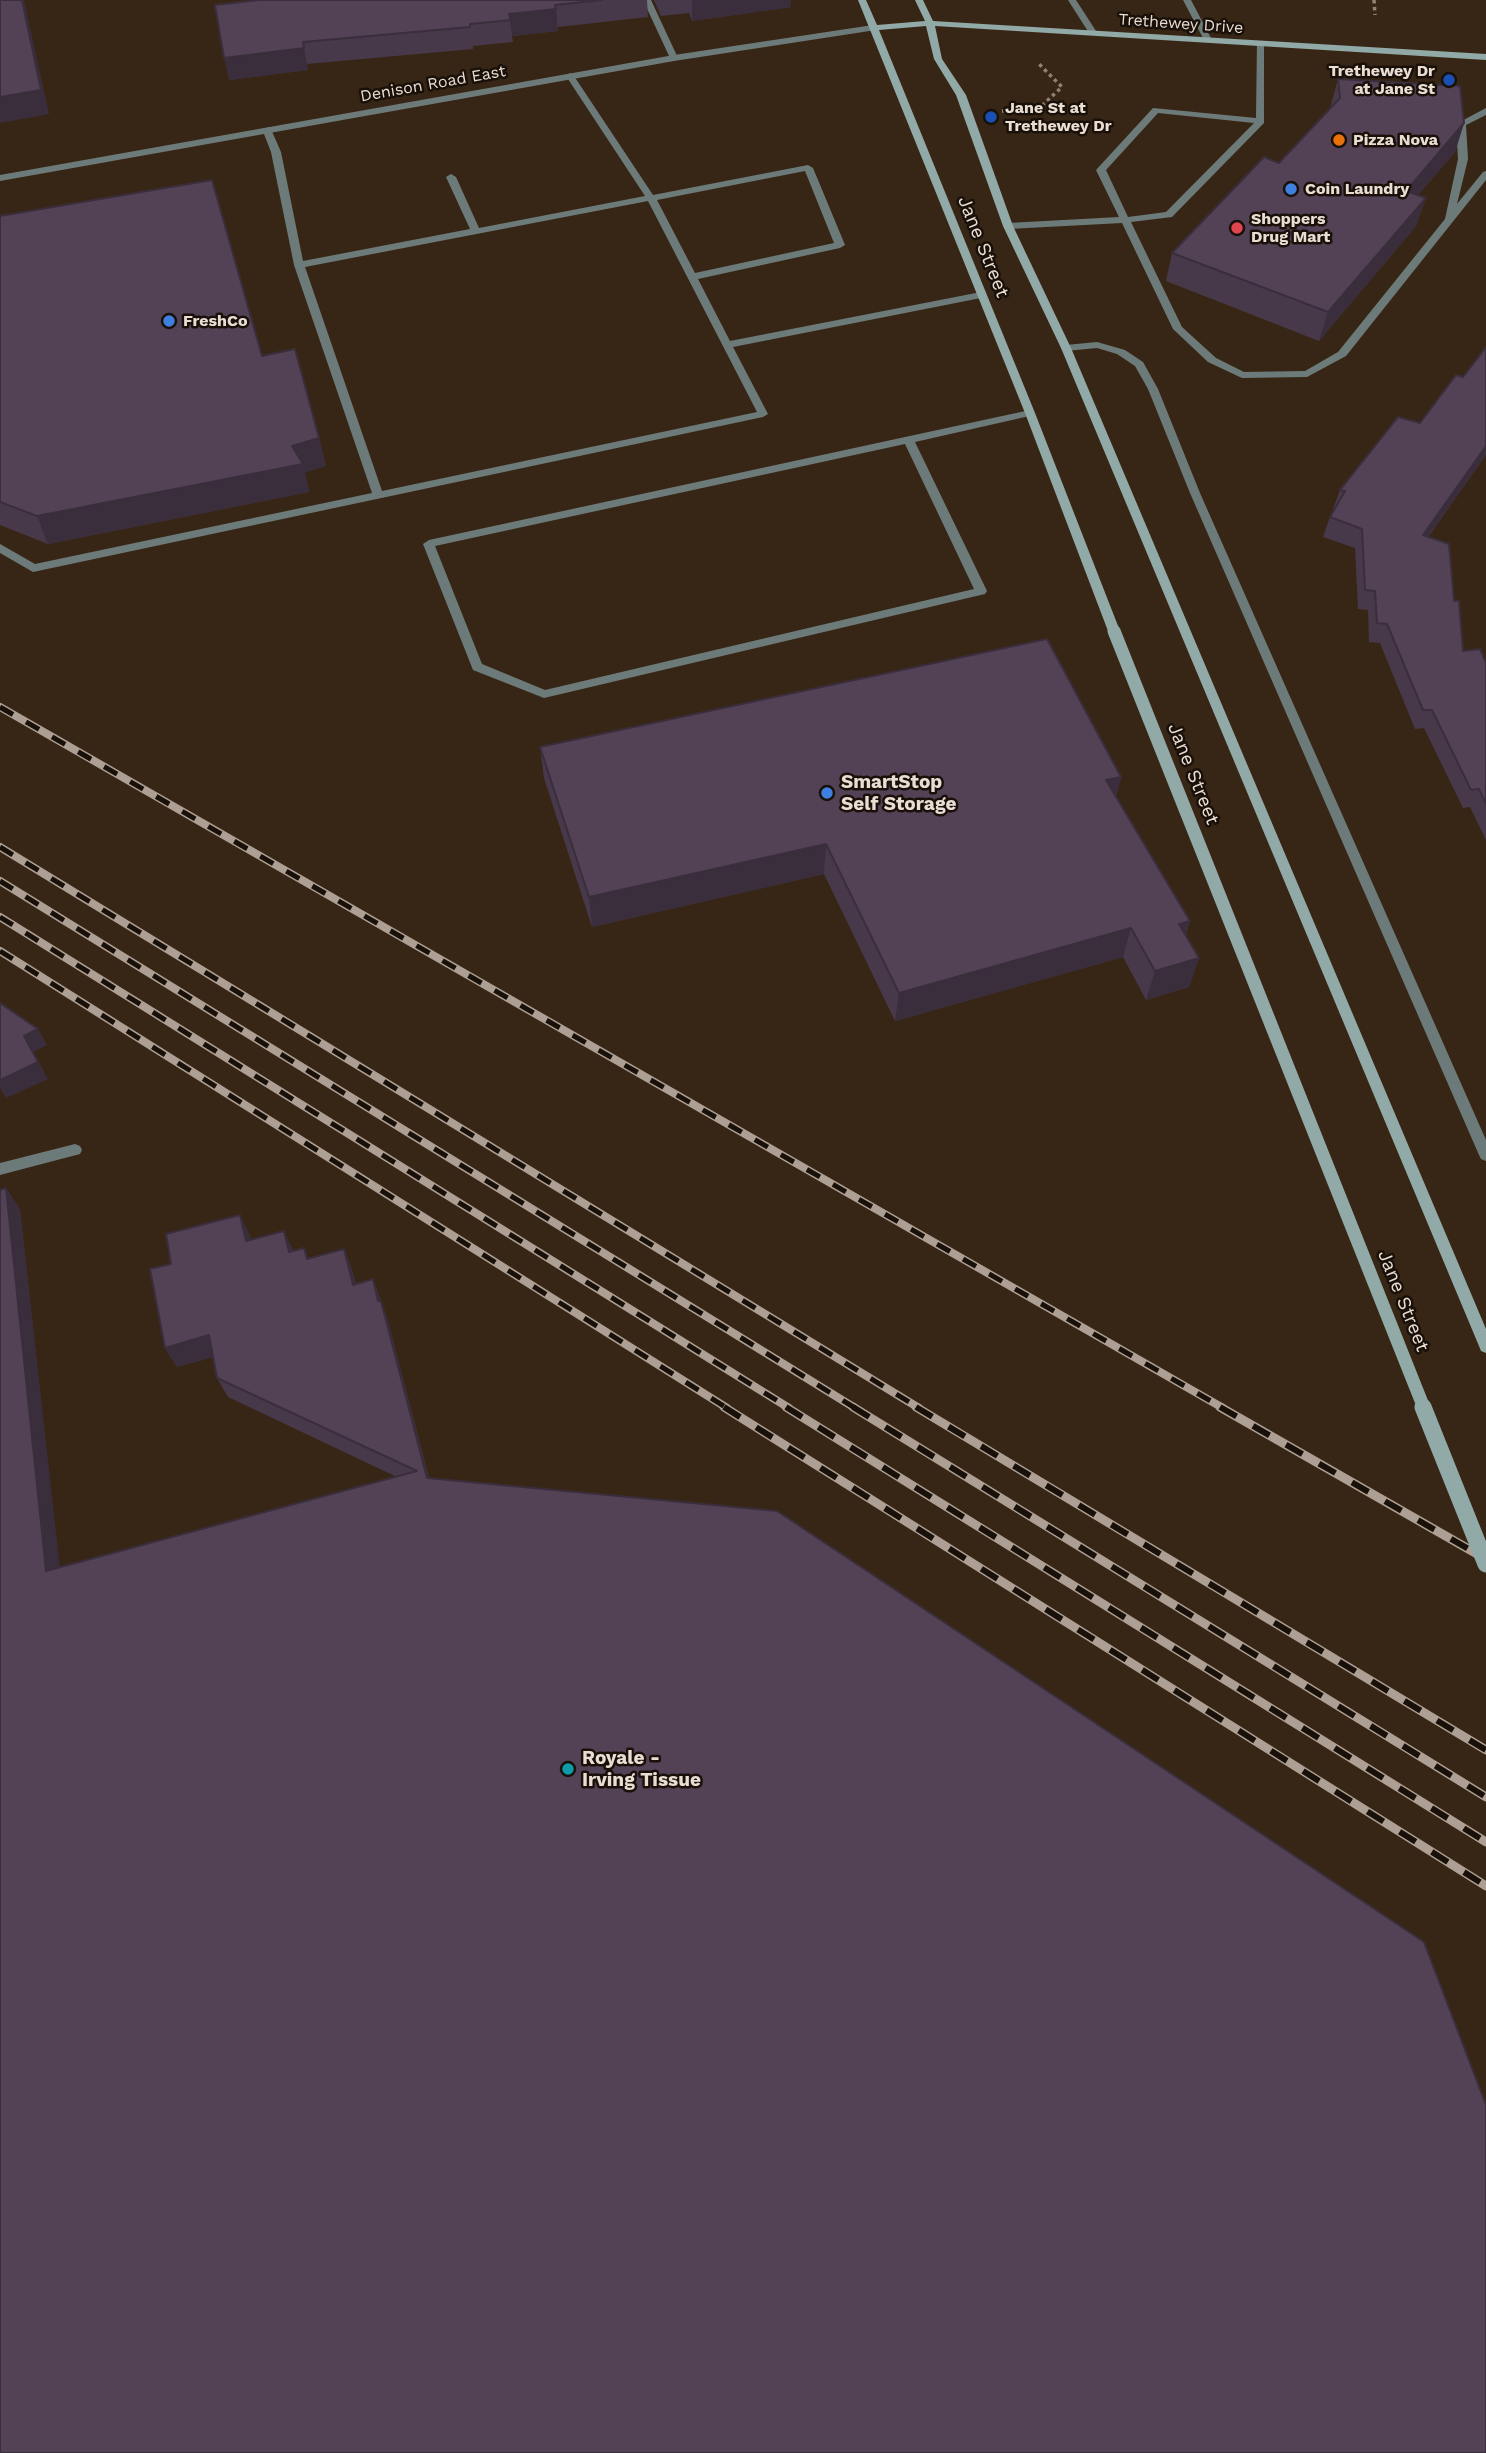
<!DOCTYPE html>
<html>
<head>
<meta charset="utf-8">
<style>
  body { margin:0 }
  canvas { display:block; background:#372615 }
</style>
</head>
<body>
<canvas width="1486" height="2453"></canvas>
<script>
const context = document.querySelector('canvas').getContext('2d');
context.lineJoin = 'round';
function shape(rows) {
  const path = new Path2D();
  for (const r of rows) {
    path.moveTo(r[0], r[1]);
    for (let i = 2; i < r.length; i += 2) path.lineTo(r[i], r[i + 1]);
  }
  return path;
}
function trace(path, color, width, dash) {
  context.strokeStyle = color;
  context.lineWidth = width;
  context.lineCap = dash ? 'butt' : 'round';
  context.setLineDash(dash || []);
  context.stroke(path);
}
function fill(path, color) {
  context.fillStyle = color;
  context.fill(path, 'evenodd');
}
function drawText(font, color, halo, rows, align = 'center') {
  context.font = font + ' "Work Sans",sans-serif';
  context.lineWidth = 5;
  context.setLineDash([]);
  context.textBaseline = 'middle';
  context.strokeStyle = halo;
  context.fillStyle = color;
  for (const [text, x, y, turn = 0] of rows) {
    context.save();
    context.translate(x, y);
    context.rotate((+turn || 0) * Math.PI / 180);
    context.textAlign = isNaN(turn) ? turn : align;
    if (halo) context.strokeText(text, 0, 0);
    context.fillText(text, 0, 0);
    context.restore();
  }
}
trace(shape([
  [1374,0,1375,15],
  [1002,111,1036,111,1062,87,1038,63]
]), '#8f8173', 3.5, [3.5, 3.5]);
fill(shape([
  [643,0,651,0,678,58,677,60,670,58,643,0],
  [1068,0,1076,0,1096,31,1095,33,1089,33,1068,0],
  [1257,41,1264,43,1264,123,1172,217,1131,222,1182,327,1216,358,1244,372,1305,371,1338,352,1445,219,1458,159,1456,124,1486,108,1486,115,1466,125,1468,159,1457,204,1483,172,1486,171,1486,180,1346,356,1307,377,1242,378,1208,362,1173,329,1122,223,1008,229,1003,226,1008,223,1119,217,1096,170,1153,108,1256,118,1257,41],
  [1158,113,1254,123,1166,212,1128,217,1106,170,1158,113],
  [570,73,574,76,653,195,808,165,813,168,845,245,840,248,698,279,730,341,981,292,986,295,981,298,733,347,768,414,763,417,33,572,0,553,0,544,35,564,372,493,294,265,271,152,262,129,270,127,281,152,303,261,470,229,446,177,451,174,456,177,479,228,645,196,566,76,570,73],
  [805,171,834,243,695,273,657,200,805,171],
  [648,201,757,412,382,491,305,267,648,201],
  [1097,342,1125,350,1143,362,1158,389,1200,493,1486,1140,1486,1161,1481,1159,1479,1155,1190,493,1148,389,1135,366,1117,354,1097,348,1066,351,1061,348,1066,345,1097,342],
  [1030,410,1035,413,1034,415,915,442,987,591,985,594,544,698,473,670,423,544,429,540,1030,410],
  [905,444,974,589,545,690,482,664,435,546,905,444]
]), '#6c7b79');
fill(shape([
  [1183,0,1191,0,1212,40,1211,42,1204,40,1183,0],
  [75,1144,80,1146,82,1150,80,1154,0,1175,0,1163,75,1144]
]), '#6c7b79');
fill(shape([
  [873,25,877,28,876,30,674,61,0,181,0,175,674,55,873,25]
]), '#6c7b79');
fill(shape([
  [858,0,866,0,877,25,925,21,915,0,923,0,933,21,1486,54,1486,60,935,26,942,59,966,95,1013,226,1071,348,1486,1329,1486,1353,1481,1351,1479,1346,1061,348,1003,226,956,95,934,59,926,26,879,30,1035,413,1120,631,1118,634,1110,634,1108,631,1025,413,858,0]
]), '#91a9a7');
const railFar1 = shape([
  [0,707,1223,1408],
  [0,847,919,1408],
  [0,881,855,1408],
  [0,917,789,1408],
  [0,951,727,1408]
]);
const rail = shape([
  [724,1407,1486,1886],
  [786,1407,1486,1842],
  [853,1407,1486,1797],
  [916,1407,1486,1750],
  [1220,1407,1486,1559]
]);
trace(railFar1, '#ad9f93', 8);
trace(rail, '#ad9f93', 9);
trace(railFar1, '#191109', 5, [15]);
trace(rail, '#191109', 6, [19]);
trace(shape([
  [1114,631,1424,1408]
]), '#91a9a7', 13);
trace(shape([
  [1423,1407,1486,1564]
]), '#91a9a7', 17);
fill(shape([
  [259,0,647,0,648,17,558,27,558,31,512,36,513,42,473,46,473,49,307,64,308,70,229,80],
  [654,0,791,0,791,7,692,21,689,13,661,16],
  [1338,79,1464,123,1455,152,1418,195,1426,198,1416,226,1319,341,1166,281,1172,253,1279,163,1330,108],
  [0,216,262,356,319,438,326,466,305,472,309,492,48,544,0,525],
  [1486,347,1486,455,1428,537,1454,601,1463,651,1486,663,1486,840,1470,807,1463,808,1424,728,1415,729,1380,643,1369,642,1368,610,1358,609,1355,548,1323,537,1330,517,1335,509,1333,509,1340,490,1420,423,1463,377],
  [540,747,1121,777,1116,797,1190,921,1186,935,1199,958,1189,987,1146,1000,1123,957,895,1021,824,874,592,927,544,778],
  [6,1188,20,1210,59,1567,397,1477,228,1397,217,1378,213,1357,177,1367,165,1348,171,1264,240,1215,251,1240,284,1231,293,1251,309,1258,344,1249,352,1270,356,1284,373,1279,388,1321,429,1478,0,2453]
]), '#47394a');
fill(shape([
  [22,0,24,0,49,114,0,123,0,97],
  [692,0,791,0,791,7,692,21],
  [556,9,558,31,512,36,509,14],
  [304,48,308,70,229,80,224,58],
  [1464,123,1455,152,1397,219,1406,191],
  [1426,198,1416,226,1319,341,1328,312],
  [319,438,326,466,305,472,309,492,48,544,37,516],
  [1486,446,1486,455,1415,554,1423,535],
  [1121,777,1113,808,1106,780],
  [826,844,824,874,592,927,589,897],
  [1190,921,1181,950,1179,924],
  [1131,928,1123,957,895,1021,899,993],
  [1199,958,1189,987,1146,1000,1155,971],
  [38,1029,47,1045,33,1052,48,1079,6,1098,0,1088,0,1080,24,1036],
  [6,1188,20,1210,62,1587,46,1571],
  [240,1215,250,1236,256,1262,246,1241],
  [284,1231,293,1252,289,1252],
  [344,1249,352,1270,361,1305,353,1285],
  [373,1279,380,1300,386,1321,378,1301],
  [381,1301,388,1321,433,1495,427,1478],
  [209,1335,220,1355,177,1367,165,1348]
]), '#3a2e3c');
const building = shape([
  [0,0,22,0,41,90,0,97,0,0],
  [259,0,602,0,555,5,556,9,509,14,511,20,470,24,470,27,303,42,304,48,224,58,215,5,259,0],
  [1338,79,1460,86,1464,123,1406,191,1426,198,1328,312,1172,253,1264,157,1279,163,1340,98,1338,79],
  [212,180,262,356,295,349,319,438,292,446,303,464,37,516,0,502,0,216,212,180],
  [1486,347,1486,446,1423,535,1449,544,1454,601,1459,601,1463,651,1480,649,1486,663,1486,804,1479,789,1471,790,1432,710,1423,710,1387,624,1377,623,1375,591,1365,590,1362,529,1330,517,1345,491,1340,490,1398,417,1420,423,1456,375,1463,377,1486,347],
  [1047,639,1121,777,1106,780,1190,921,1179,924,1199,958,1155,971,1131,928,899,993,826,844,589,897,540,747,1047,639],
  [0,1003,38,1029,24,1036,38,1062,0,1080,0,1003],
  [6,1188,46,1571,417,1471,217,1378,209,1335,165,1348,150,1269,171,1264,166,1234,240,1215,246,1241,284,1231,289,1252,304,1248,307,1259,344,1249,353,1285,373,1279,378,1301,381,1301,427,1478,777,1511,1424,1942,1486,2105,1486,2453,0,2453,0,1190,6,1188]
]);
fill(building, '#534256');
trace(building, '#3a2e3c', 2);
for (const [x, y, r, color] of [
  [1449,80,7,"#1a4fb4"],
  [991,117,7,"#1a4fb4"],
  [1339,140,7,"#e8710a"],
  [1291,189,7,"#3f7fe0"],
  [1237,228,7,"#e0444e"],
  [169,321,7,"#3f7fe0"],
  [827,793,7,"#3f7fe0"],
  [568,1769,7,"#0f9aa8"]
]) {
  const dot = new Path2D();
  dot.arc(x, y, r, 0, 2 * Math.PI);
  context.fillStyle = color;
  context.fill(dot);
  trace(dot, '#191109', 2.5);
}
drawText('16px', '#eaded4', '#191109', [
  ["Trethewey Drive",1181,24,4],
  ["Denison Road East",433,84,-10]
]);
drawText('bold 16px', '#eaded4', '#191109', [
  ["Trethewey Dr",1435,71,"right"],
  ["at Jane St",1435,89,"right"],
  ["Jane St at",1005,108],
  ["Trethewey Dr",1005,126],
  ["Pizza Nova",1353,140],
  ["Coin Laundry",1305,189],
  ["Shoppers",1251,219],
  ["Drug Mart",1251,237],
  ["FreshCo",183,321]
], 'left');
drawText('19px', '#eaded4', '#191109', [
  ["Jane Street",983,247,68],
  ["Jane Street",1193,774,68],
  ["Jane Street",1403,1301,68]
]);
drawText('bold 19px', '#eaded4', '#191109', [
  ["SmartStop",841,782],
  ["Self Storage",841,804],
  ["Royale -",582,1758],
  ["Irving Tissue",582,1780]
], 'left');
</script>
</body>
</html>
